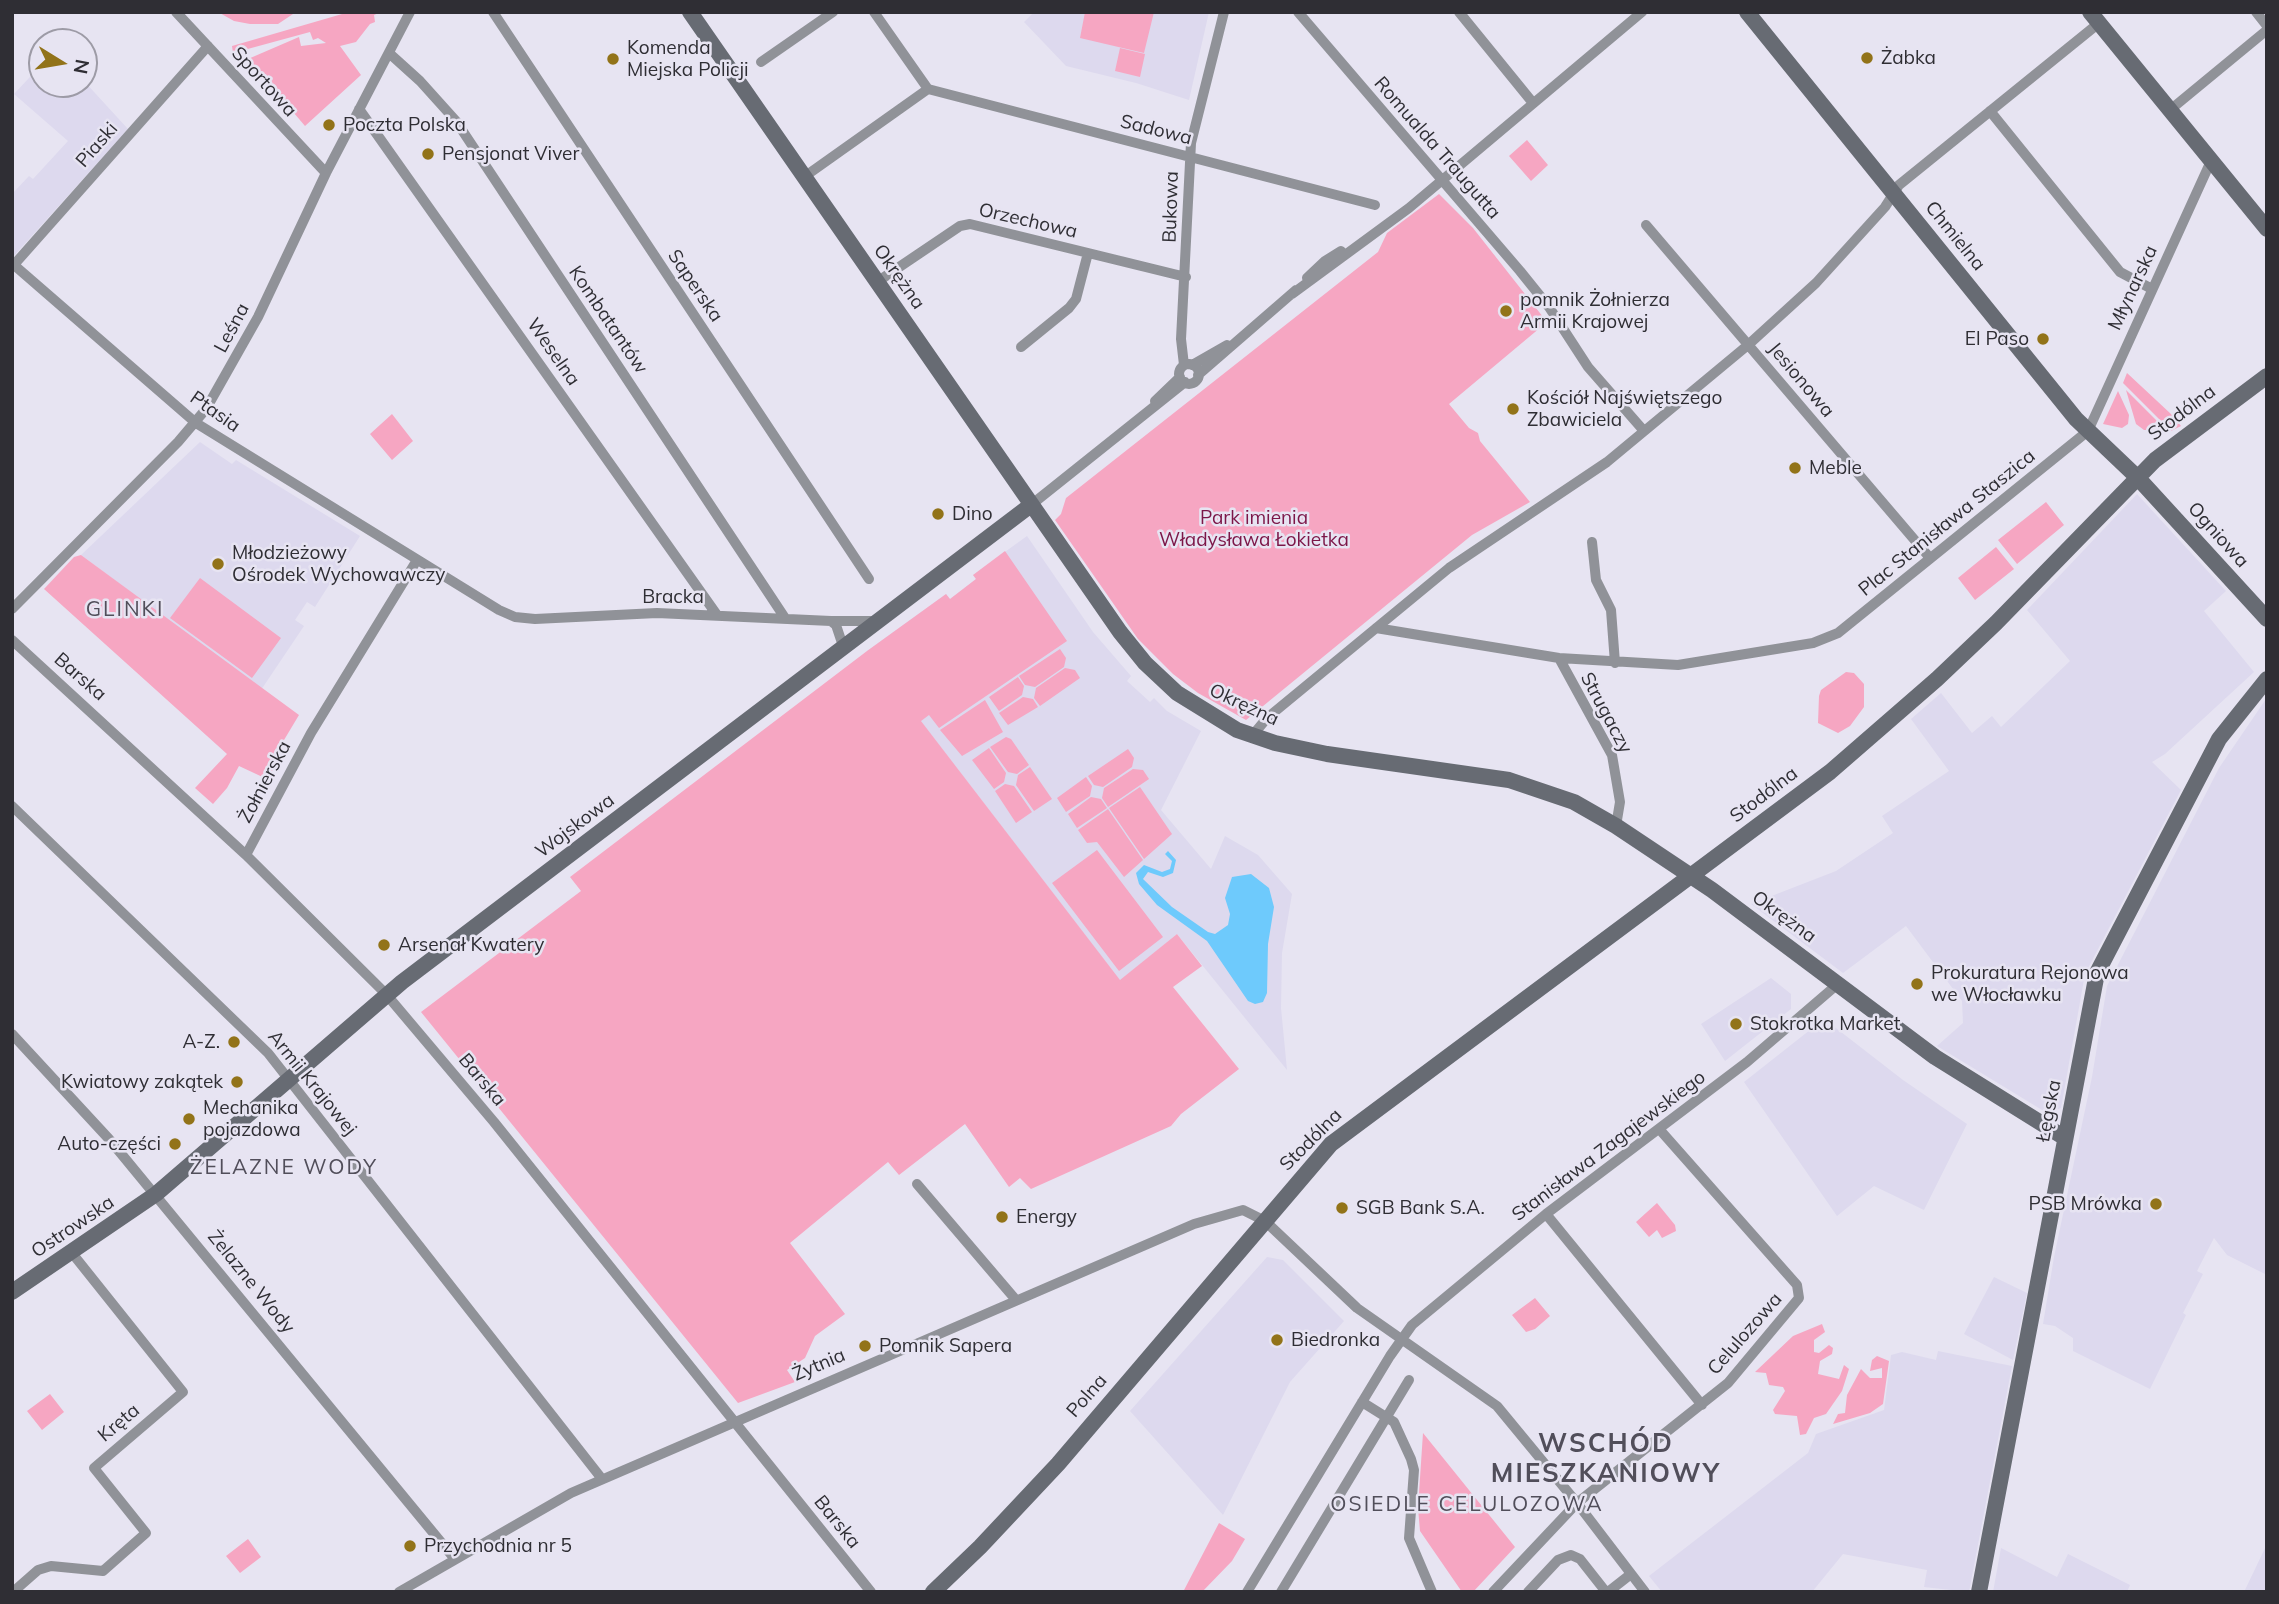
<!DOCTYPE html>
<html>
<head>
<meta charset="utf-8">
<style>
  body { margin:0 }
  #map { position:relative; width:2279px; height:1604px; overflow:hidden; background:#e7e4f2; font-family:Mulish,sans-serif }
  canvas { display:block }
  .frame { position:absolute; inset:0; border:14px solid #2f2e34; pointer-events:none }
  .north { position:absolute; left:28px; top:28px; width:70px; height:70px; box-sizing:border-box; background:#e7e4f2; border:2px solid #9d9ba6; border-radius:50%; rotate:101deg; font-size:19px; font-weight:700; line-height:28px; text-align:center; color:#2f2e34 }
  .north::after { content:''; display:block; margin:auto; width:24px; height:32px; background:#927319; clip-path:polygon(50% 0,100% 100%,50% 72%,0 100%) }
</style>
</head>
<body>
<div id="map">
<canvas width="2279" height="1604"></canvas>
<div class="frame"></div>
<div class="north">N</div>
</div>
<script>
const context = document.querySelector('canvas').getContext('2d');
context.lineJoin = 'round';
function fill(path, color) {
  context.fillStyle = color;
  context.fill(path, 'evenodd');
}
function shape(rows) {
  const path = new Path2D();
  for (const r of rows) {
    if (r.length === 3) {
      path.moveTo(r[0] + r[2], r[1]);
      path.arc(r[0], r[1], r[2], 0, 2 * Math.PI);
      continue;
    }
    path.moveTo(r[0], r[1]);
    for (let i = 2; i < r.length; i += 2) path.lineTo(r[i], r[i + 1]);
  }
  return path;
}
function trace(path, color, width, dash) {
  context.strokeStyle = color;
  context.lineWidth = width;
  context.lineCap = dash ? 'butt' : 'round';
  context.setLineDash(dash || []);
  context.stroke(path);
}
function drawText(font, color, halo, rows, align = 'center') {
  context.font = font + ' Mulish,sans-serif';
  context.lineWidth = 5;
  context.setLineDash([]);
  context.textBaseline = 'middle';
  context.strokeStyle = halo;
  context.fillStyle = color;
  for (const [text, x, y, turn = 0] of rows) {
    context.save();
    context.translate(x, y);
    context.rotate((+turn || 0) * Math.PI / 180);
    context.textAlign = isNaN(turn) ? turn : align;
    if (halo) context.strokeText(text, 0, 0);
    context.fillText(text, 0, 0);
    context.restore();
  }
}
fill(shape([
  [1034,12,1209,12,1189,100,1136,83,1066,66,1024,22],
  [42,64,42,84,84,84,84,81,128,129,12,258,12,194,29,176,33,179,68,141,14,94],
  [200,442,232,464,236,460,360,536,315,607,307,602,295,620,304,626,261,690,81,555],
  [2137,494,2226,591,2204,611,2254,672,2165,754,2152,762,2181,790,2085,974,2061,1108,2047,1113,1937,1046,1963,1023,1962,1001,1906,926,1843,973,1751,904,1836,871,1893,833,1882,816,1949,771,1911,719,1941,693,1972,733,1992,716,2001,727,2070,661,2027,610],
  [1027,536,1093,632,1131,676,1127,681,1150,702,1154,698,1167,711,1201,731,1161,810,1211,869,1225,836,1258,855,1292,894,1282,953,1281,1008,1287,1070,1177,934,1120,981,867,651,946,594,950,599,976,579,973,575],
  [2266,699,2267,1275,2227,1255,2214,1238,2197,1271,2203,1274,2183,1313,2186,1315,2150,1389,2073,1351,2073,1338,2055,1326,2043,1324,2054,1257,2092,1077,2107,986,2219,768],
  [1771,978,1791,994,1791,1009,1725,1061,1701,1024],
  [1832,1025,1903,1080,1967,1124,1924,1210,1874,1186,1837,1216,1744,1082,1815,1026],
  [1267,1257,1283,1260,1344,1321,1290,1382,1223,1515,1130,1411],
  [1994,1277,2027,1293,2013,1360,1964,1334],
  [1938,1351,2012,1366,1969,1592,1924,1587,1927,1570,1843,1554,1812,1592,1662,1592,1649,1576,1808,1453,1816,1434,1884,1410,1891,1355,1902,1352,1936,1360],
  [2267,1544,2267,1592,2244,1592],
  [2001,1548,2057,1577,2068,1554,2130,1585,2127,1592,1993,1592]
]), '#ddd9ee');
fill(shape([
  [218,12,296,12,278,24,250,24,234,21],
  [349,12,381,12,374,15,375,22,370,24,356,42,340,46,361,75,305,126,248,59,299,37,301,46,326,43,318,38,313,40,310,32,233,53,232,46],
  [1085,12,1154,12,1144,53,1080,38],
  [1120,48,1145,54,1140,77,1115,71],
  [1527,140,1548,165,1531,181,1509,156],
  [1439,194,1473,228,1547,322,1449,404,1469,428,1478,433,1480,441,1530,502,1472,535,1246,720,1198,693,1173,674,1138,639,1055,520,1061,514,1066,498,1378,252,1387,233],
  [2127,373,2171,414,2181,426,2171,431,2123,383],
  [2126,390,2164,428,2164,430,2144,430,2136,424],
  [2118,391,2129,415,2128,424,2122,428,2103,424],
  [392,414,413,441,392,460,370,434],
  [2046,502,2064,525,2017,564,1998,540],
  [1996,547,2014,569,1975,600,1958,578],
  [1005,551,1067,641,939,728,929,715,921,721,1120,980,1177,934,1202,966,1173,987,1239,1069,1181,1114,1171,1126,1031,1189,1020,1178,1009,1187,965,1124,899,1175,888,1162,790,1243,845,1314,815,1336,805,1358,787,1370,795,1382,738,1403,421,1012,581,891,570,877,867,651,946,594,950,599,976,579,973,575],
  [81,555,299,715,284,740,269,780,239,766,227,788,213,804,195,788,227,754,44,589,74,557],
  [200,578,281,638,252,678,170,618],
  [1060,649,1066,658,1064,667,1035,687,1025,685,1019,676],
  [1065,668,1075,670,1080,678,1040,706,1034,698,1036,688],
  [1846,672,1854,673,1864,684,1864,707,1850,726,1838,733,1818,723,1819,696,1821,690],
  [1018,677,1024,686,1022,695,999,711,989,697],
  [1023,697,1033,699,1038,707,1008,725,999,713],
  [985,700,1003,732,962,756,940,730],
  [1006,737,1011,739,1029,765,1017,774,1008,772,990,747],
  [989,748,1006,773,1004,782,994,789,972,760],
  [1128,749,1134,758,1132,767,1103,787,1094,785,1088,776],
  [1030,767,1052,799,1034,811,1016,785,1018,775],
  [1133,769,1143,770,1149,779,1108,807,1102,798,1104,788],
  [1086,777,1092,786,1090,796,1066,812,1057,798],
  [1005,784,1014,786,1032,812,1016,823,995,791],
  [1140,787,1172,834,1144,859,1109,808],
  [1091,797,1101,799,1107,808,1077,828,1068,814],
  [1108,809,1143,860,1124,877,1097,842,1087,843,1078,830],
  [1097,850,1163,937,1119,971,1052,883],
  [1657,1203,1675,1225,1676,1231,1662,1238,1657,1230,1649,1237,1636,1222],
  [1535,1298,1550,1316,1535,1329,1526,1332,1512,1315],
  [1822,1324,1825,1332,1814,1340,1814,1352,1819,1353,1829,1345,1833,1348,1832,1354,1820,1361,1818,1374,1839,1379,1844,1365,1849,1369,1842,1391,1826,1414,1814,1418,1806,1434,1800,1435,1797,1416,1775,1414,1773,1410,1785,1391,1783,1387,1769,1385,1766,1373,1755,1372,1793,1336],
  [1877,1356,1889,1361,1883,1404,1870,1413,1833,1424,1838,1414,1845,1413,1847,1395,1861,1369,1870,1378,1882,1378,1882,1368,1870,1371,1872,1360],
  [50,1394,64,1412,42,1430,27,1411],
  [1423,1433,1515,1547,1473,1592,1462,1592,1420,1531,1418,1508],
  [1219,1523,1245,1539,1232,1561,1202,1592,1183,1592],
  [248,1539,261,1557,240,1573,226,1556]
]), '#f6a6c2');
fill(shape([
  [1168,851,1176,860,1173,873,1163,877,1148,872,1143,879,1172,907,1208,932,1215,934,1228,925,1230,914,1225,898,1232,877,1251,874,1269,888,1274,907,1268,944,1267,993,1263,1002,1255,1004,1248,1001,1207,941,1157,905,1139,884,1136,873,1144,865,1162,872,1170,869,1172,861,1165,854]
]), '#6ecafc');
trace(shape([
  [176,12,326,173],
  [493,12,869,579],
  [874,12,928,89],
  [1298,12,1520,271,1549,307,1588,367,1644,431],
  [1459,12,1533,103],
  [2256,12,2267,26],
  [389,53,420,81,456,121,785,618],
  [761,62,833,12],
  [928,89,1375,205],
  [359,109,717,615],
  [2170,110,2267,30],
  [1990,111,2120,272,2152,289],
  [804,177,928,89],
  [1646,225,1930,558],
  [14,265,196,423,499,610,515,617,535,619,657,613,831,621,836,625,844,649],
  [12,267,208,46],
  [1307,278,1325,261,1341,251],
  [877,282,960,226,970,224,1186,277],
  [1292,294,1409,208,1642,12],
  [1021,347,1069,308,1076,299,1088,253],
  [1189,374,10],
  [1184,365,1181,339,1191,143,1224,12],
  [1192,365,1227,345],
  [1198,375,1296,290],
  [1155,401,1180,377],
  [1031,505,1185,382],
  [1592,542,1596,580,1611,610,1615,663],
  [12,609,178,442,206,409,258,317,326,173,410,12],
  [831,621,879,621],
  [1376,628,1559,658,1678,665,1813,643,1838,633,2088,431,2211,161],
  [12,640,246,855,386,994,494,1122,871,1592],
  [1559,658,1612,755,1620,802,1616,826],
  [1252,736,1267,718,1449,568,1607,462,1748,345,1816,283,1885,207,1899,185,2099,23],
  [12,806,268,1053,602,1479],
  [246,855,311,733,417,560],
  [12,1034,109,1139,454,1558],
  [917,1184,1016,1300],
  [1546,1214,1702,1405],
  [1362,1402,1394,1422,1411,1459,1414,1470,1409,1538,1432,1592],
  [13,1592,38,1570,51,1566,103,1571,146,1533,94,1468,183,1392,72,1253],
  [399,1592,571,1493,1194,1224,1243,1210,1265,1221,1357,1308,1497,1406,1577,1503,1645,1592],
  [1247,1592,1390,1356,1412,1325,1546,1214,1747,1062,1839,983],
  [1281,1592,1409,1380],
  [1493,1592,1577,1503,1728,1383,1799,1298,1797,1285,1660,1130],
  [1528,1592,1558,1560,1571,1555,1580,1559,1606,1592],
  [1608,1592,1631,1574]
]), '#909298', 10);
trace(shape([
  [690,12,1120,632,1145,663,1177,693,1237,730,1275,743,1327,754,1509,780,1574,802,1616,826,1712,890,1935,1057,2065,1138],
  [1747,12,2076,419,2138,478,2267,619],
  [2090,12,2267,229],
  [12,1292,156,1194,402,982,1031,505],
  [933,1592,980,1547,1058,1464,1331,1144,1830,772,1937,679,1996,623,2155,460,2267,376],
  [1979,1592,2097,973,2219,739,2267,679]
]), '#676b73', 16);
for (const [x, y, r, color] of [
  [1867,58,7,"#927319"],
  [613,59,7,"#927319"],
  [329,125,7,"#927319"],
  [428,154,7,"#927319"],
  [1506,311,7,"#927319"],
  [2043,339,7,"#927319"],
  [1513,409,7,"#927319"],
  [1795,468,7,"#927319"],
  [938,514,7,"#927319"],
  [218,564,7,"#927319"],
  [384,945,7,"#927319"],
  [1917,984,7,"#927319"],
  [1736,1024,7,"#927319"],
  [234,1042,7,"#927319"],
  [237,1082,7,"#927319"],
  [189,1119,7,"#927319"],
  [175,1144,7,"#927319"],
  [2156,1204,7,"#927319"],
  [1342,1208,7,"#927319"],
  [1002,1217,7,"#927319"],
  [1277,1340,7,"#927319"],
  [865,1346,7,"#927319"],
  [410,1546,7,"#927319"]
]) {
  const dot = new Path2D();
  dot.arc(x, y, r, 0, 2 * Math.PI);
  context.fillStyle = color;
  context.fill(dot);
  trace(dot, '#e7e4f2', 2.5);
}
drawText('19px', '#2f2e34', '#e7e4f2', [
  ["Komenda",627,48],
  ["Miejska Policji",627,70],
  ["Żabka",1881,58],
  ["Poczta Polska",343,125],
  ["Pensjonat Viver",442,154],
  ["pomnik Żołnierza",1520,300],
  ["Armii Krajowej",1520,322],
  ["El Paso",2029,339,"right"],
  ["Kościół Najświętszego",1527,398],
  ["Zbawiciela",1527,420],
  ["Meble",1809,468],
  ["Dino",952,514],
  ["Młodzieżowy",232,553],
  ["Ośrodek Wychowawczy",232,575],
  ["Arsenał Kwatery",398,945],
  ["Prokuratura Rejonowa",1931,973],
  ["we Włocławku",1931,995],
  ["Stokrotka Market",1750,1024],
  ["A-Z.",220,1042,"right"],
  ["Kwiatowy zakątek",223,1082,"right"],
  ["Mechanika",203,1108],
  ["pojazdowa",203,1130],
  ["Auto-części",161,1144,"right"],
  ["PSB Mrówka",2142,1204,"right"],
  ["SGB Bank S.A.",1356,1208],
  ["Energy",1016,1217],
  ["Biedronka",1291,1340],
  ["Pomnik Sapera",879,1346],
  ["Przychodnia nr 5",424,1546]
], 'left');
drawText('19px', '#2f2e34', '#e7e4f2', [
  ["Sportowa",264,82,48],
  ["Sadowa",1156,130,14],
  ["Piaski",97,145,-49],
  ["Romualda Traugutta",1437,148,49],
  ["Bukowa",1171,207,-88],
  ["Orzechowa",1028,221,13],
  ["Chmielna",1955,236,51],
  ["Okrężna",899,277,55],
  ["Saperska",695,286,56],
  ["Młynarska",2133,288,-65],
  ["Kombatantów",608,320,56],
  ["Leśna",232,328,-62],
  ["Weselna",553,352,55],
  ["Jesionowa",1801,380,50],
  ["Ptasia",215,412,35],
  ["Stodólna",2182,413,-37],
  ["Plac Stanisława Staszica",1947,523,-39],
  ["Ogniowa",2218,535,48],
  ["Bracka",673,597],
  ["Barska",80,677,41],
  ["Okrężna",1244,705,25],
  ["Strugaczy",1606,713,62],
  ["Żołnierska",265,782,-62],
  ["Stodólna",1764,795,-37],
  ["Wojskowa",575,826,-37],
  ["Okrężna",1784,917,36],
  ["Barska",482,1080,50],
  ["Armii Krajowej",312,1083,51],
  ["Łęgska",2049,1111,-79],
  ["Stodólna",1311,1140,-45],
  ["Stanisława Zagajewskiego",1609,1146,-37],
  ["Ostrowska",73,1227,-34],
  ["Żelazne Wody",251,1282,51],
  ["Celulozowa",1745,1334,-49],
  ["Żytnia",819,1365,-23],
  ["Polna",1087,1396,-49],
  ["Kręta",119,1423,-40],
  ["Barska",837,1522,51]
]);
drawText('19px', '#7c1648', '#e7e4f2', [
  ["Park imienia",1254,518],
  ["Władysława Łokietka",1254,540]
]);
context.letterSpacing = '2px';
drawText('21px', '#514e5a', '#e7e4f2', [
  ["GLINKI",125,610],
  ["ŻELAZNE WODY",284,1168],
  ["OSIEDLE CELULOZOWA",1467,1505]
]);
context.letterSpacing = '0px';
context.letterSpacing = '2px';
drawText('bold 26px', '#514e5a', '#e7e4f2', [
  ["WSCHÓD",1606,1444],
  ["MIESZKANIOWY",1606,1474]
]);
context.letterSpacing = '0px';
</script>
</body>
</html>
